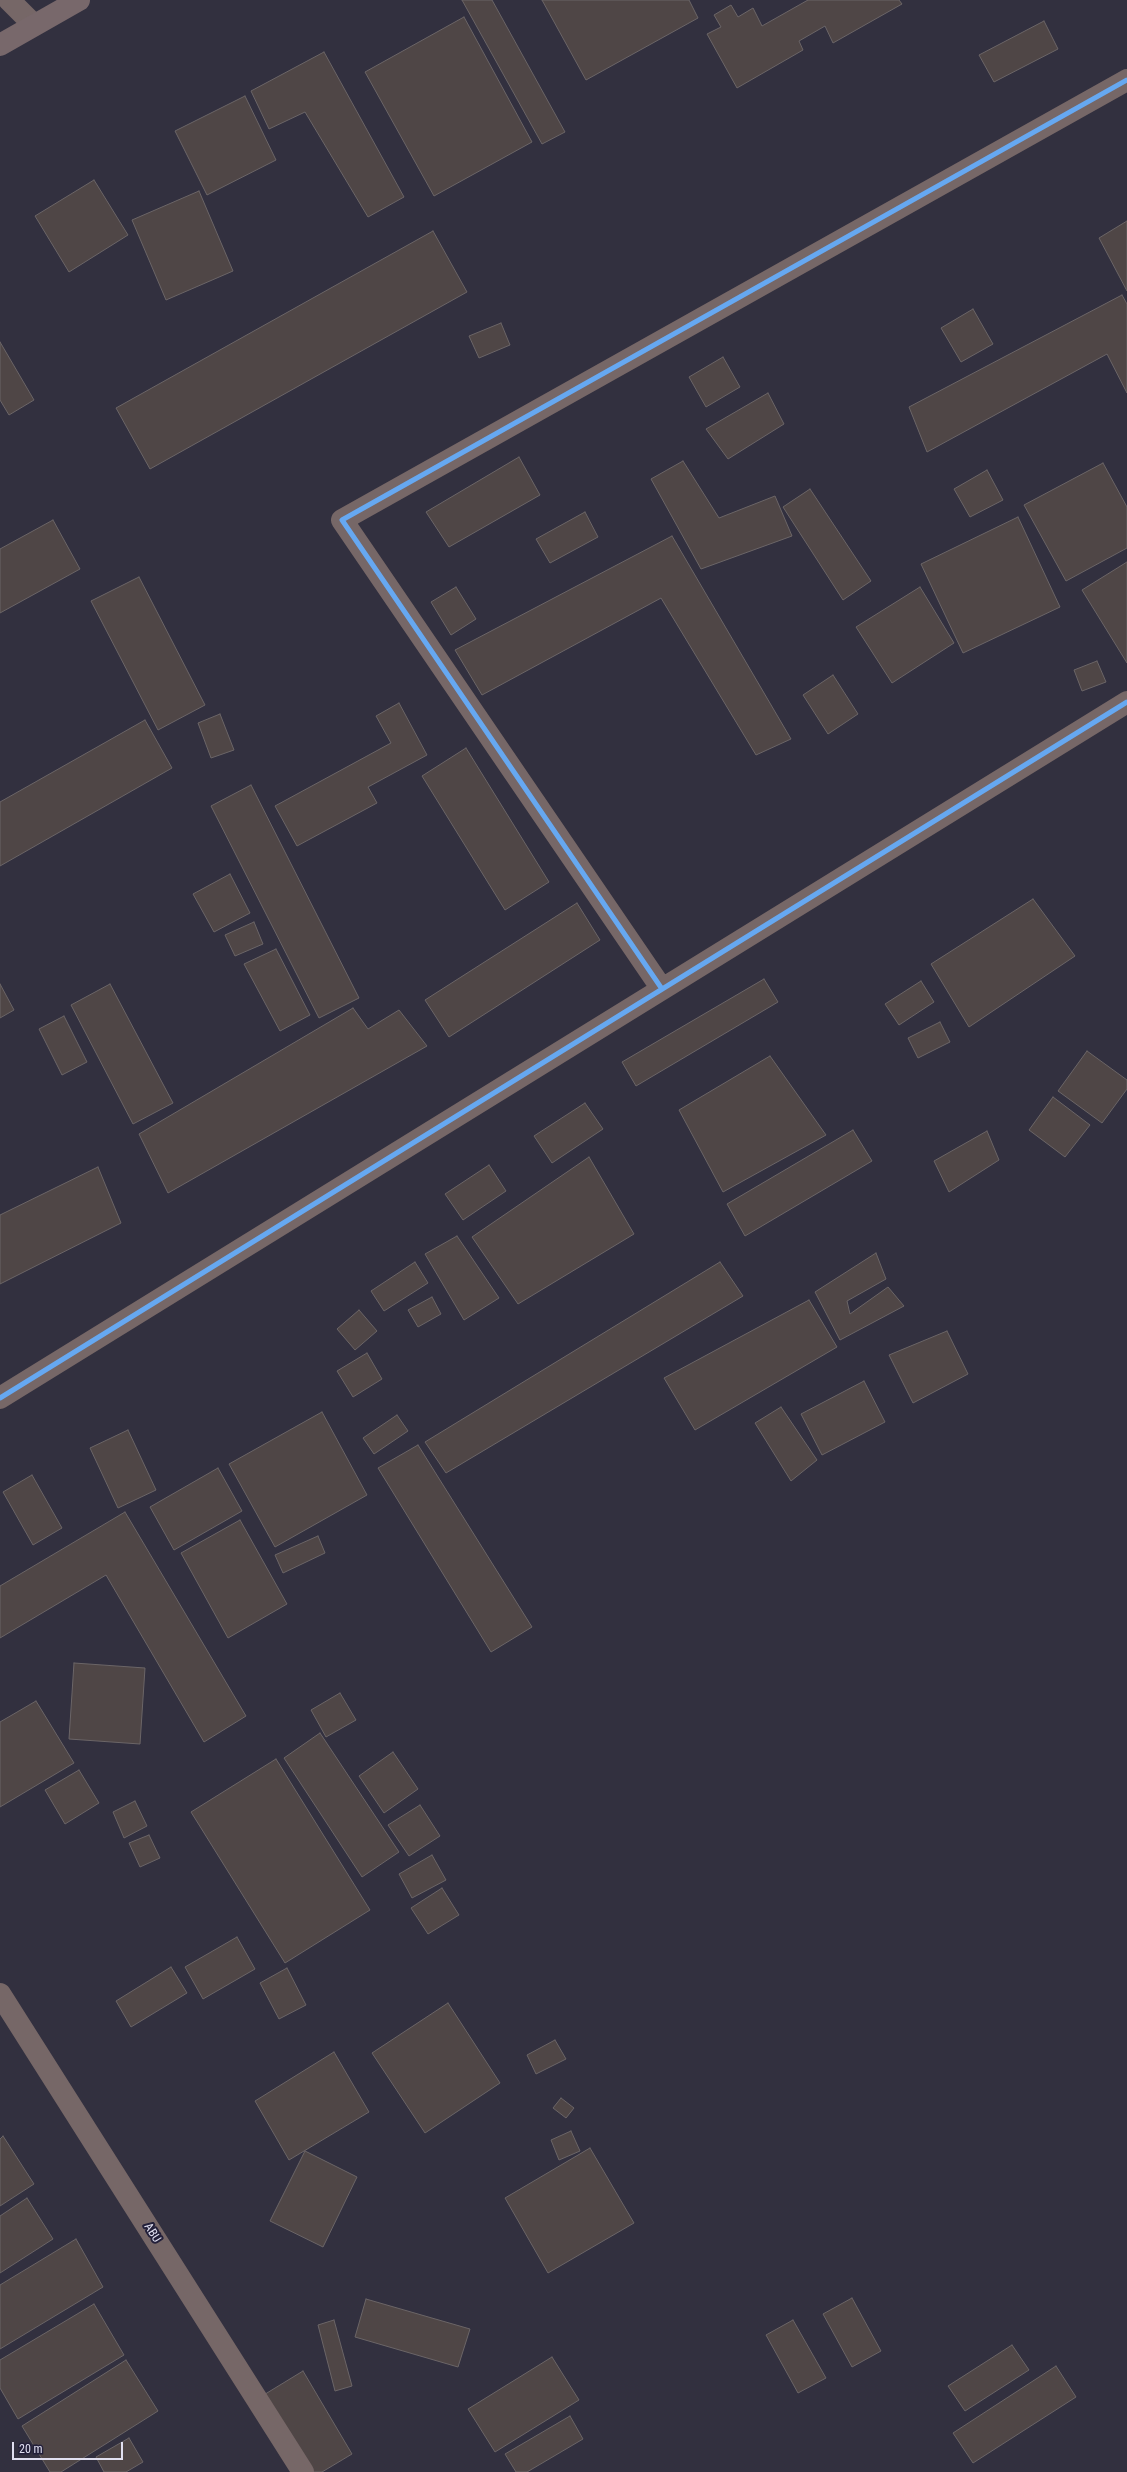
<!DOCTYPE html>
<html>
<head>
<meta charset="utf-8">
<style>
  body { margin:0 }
  #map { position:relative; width:1127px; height:2472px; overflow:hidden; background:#32303f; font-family:"Roboto Condensed",sans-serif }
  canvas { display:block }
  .scale { position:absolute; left:12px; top:2442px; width:111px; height:18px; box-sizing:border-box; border:2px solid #e0dff0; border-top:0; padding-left:5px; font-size:12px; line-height:14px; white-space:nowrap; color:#e0dff0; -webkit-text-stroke:3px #23203a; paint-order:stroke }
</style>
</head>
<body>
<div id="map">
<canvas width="1127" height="2472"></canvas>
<div class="scale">20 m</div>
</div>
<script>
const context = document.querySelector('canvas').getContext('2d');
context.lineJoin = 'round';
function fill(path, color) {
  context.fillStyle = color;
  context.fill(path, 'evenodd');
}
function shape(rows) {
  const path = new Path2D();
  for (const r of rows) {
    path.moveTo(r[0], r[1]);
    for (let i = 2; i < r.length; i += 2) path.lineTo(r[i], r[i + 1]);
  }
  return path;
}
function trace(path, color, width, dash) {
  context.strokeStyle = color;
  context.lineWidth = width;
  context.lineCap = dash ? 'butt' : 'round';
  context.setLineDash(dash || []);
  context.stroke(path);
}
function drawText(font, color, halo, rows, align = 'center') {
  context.font = font + ' "Roboto Condensed",sans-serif';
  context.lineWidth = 4;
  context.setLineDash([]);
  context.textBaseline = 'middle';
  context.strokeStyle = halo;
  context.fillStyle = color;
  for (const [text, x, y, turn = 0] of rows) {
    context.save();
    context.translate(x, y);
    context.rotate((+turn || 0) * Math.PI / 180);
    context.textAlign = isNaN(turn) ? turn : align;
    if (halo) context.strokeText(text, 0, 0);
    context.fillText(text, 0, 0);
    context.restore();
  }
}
const building = shape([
  [462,0,492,0,565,132,542,144,462,0],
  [542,0,689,0,698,18,586,80,542,0],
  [808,0,899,0,902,4,833,43,825,26,799,41,803,50,737,88,707,34,721,27,714,15,731,5,738,17,753,8,762,26,808,0],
  [464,17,532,142,434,196,365,72,464,17],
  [1044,21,1058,49,994,82,979,55,1044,21],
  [324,52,404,197,368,217,305,112,269,129,251,91,324,52],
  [245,96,276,160,207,195,175,131,245,96],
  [94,180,128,235,69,272,35,216,94,180],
  [199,191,233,271,166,300,132,220,199,191],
  [1127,221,1127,291,1099,238,1127,221],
  [433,231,467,292,150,469,116,408,433,231],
  [1122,295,1127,304,1127,393,1107,354,927,452,909,407,1122,295],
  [973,309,993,344,961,362,941,328,973,309],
  [501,323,510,345,479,358,469,336,501,323],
  [0,342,34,400,9,415,0,400,0,342],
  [723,357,740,387,706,407,689,377,723,357],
  [768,393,784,424,728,459,706,429,768,393],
  [519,457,540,495,449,547,426,512,519,457],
  [683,461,719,518,775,496,792,536,701,569,651,479,683,461],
  [1103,463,1127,507,1127,548,1066,581,1024,505,1103,463],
  [987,470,1003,500,970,517,954,489,987,470],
  [810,489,871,581,843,600,783,507,810,489],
  [585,512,598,537,550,563,536,539,585,512],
  [1018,517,1060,607,963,653,921,564,1018,517],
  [53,520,80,569,0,613,0,549,53,520],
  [672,536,791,739,756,755,661,598,482,695,455,650,672,536],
  [1127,562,1127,663,1082,590,1127,562],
  [139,577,205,705,158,730,91,601,139,577],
  [456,587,476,619,451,635,431,602,456,587],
  [920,587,954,643,892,683,856,627,920,587],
  [1097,661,1106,682,1082,691,1074,670,1097,661],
  [833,675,858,714,828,734,803,695,833,675],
  [399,703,427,755,368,787,377,803,297,846,275,806,391,743,376,716,399,703],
  [220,714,234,750,211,758,198,723,220,714],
  [145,720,172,768,0,866,0,802,145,720],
  [466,748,549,882,505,910,422,776,466,748],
  [251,785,359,998,319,1018,211,806,251,785],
  [230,874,250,913,214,932,193,894,230,874],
  [1033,899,1075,956,969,1027,931,964,1033,899],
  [577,903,600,940,449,1037,425,1000,577,903],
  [254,922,263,944,235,956,225,935,254,922],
  [276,949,310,1015,280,1031,244,964,276,949],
  [764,979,778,1002,636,1086,622,1062,764,979],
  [921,981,934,1002,899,1025,885,1004,921,981],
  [0,984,14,1010,0,1018,0,984],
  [110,984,173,1103,133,1124,71,1005,110,984],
  [353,1008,368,1029,399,1010,427,1046,168,1193,139,1134,353,1008],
  [64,1016,87,1062,62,1075,39,1029,64,1016],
  [940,1022,950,1042,918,1058,908,1038,940,1022],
  [1087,1051,1127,1080,1127,1089,1102,1123,1058,1091,1087,1051],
  [770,1056,826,1135,723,1192,679,1110,770,1056],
  [1053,1097,1090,1125,1065,1157,1029,1130,1053,1097],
  [585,1103,603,1129,552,1163,534,1136,585,1103],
  [853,1130,872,1161,745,1236,727,1204,853,1130],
  [987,1131,999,1160,949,1192,934,1161,987,1131],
  [589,1157,634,1234,518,1304,472,1237,589,1157],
  [489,1165,506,1191,463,1220,445,1194,489,1165],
  [98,1167,121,1223,0,1284,0,1215,98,1167],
  [457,1236,499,1298,464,1320,425,1254,457,1236],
  [876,1253,886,1279,847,1301,850,1314,888,1287,904,1306,840,1340,815,1292,876,1253],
  [415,1262,428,1283,384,1311,371,1291,415,1262],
  [720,1262,743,1296,446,1473,425,1442,720,1262],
  [432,1297,441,1314,418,1327,408,1310,432,1297],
  [809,1300,837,1347,695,1430,664,1378,809,1300],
  [359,1310,377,1331,355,1350,337,1329,359,1310],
  [947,1331,968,1374,913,1403,889,1355,947,1331],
  [367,1353,382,1379,353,1397,337,1371,367,1353],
  [864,1381,885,1422,822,1455,801,1414,864,1381],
  [781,1407,817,1460,791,1481,755,1423,781,1407],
  [322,1412,367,1495,275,1547,229,1464,322,1412],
  [397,1415,408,1431,374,1454,363,1438,397,1415],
  [128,1430,156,1490,118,1508,90,1448,128,1430],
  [418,1445,532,1627,491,1652,378,1468,418,1445],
  [218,1468,242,1511,174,1550,150,1507,218,1468],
  [32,1475,62,1528,33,1545,3,1492,32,1475],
  [125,1512,246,1716,204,1742,106,1575,0,1638,0,1586,125,1512],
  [240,1520,287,1604,228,1638,181,1553,240,1520],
  [318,1536,325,1553,283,1573,275,1555,318,1536],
  [74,1663,145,1668,140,1744,69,1739,74,1663],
  [340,1693,356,1720,326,1737,311,1710,340,1693],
  [36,1701,74,1763,0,1807,0,1722,36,1701],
  [320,1733,399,1852,362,1877,284,1758,320,1733],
  [393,1752,418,1789,384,1813,359,1776,393,1752],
  [276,1759,370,1910,285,1963,191,1812,276,1759],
  [79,1770,99,1803,65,1824,45,1790,79,1770],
  [135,1801,147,1826,124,1838,113,1812,135,1801],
  [420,1805,440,1836,409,1856,388,1825,420,1805],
  [149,1835,160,1858,140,1867,129,1843,149,1835],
  [432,1855,446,1880,412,1898,399,1874,432,1855],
  [442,1888,459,1915,428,1934,411,1908,442,1888],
  [237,1937,255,1969,203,1999,185,1967,237,1937],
  [171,1967,187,1993,131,2027,116,2001,171,1967],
  [287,1968,306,2005,279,2019,260,1983,287,1968],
  [448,2003,500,2083,425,2133,372,2053,448,2003],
  [555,2040,566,2059,536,2074,527,2055,555,2040],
  [334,2052,369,2112,289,2160,255,2101,334,2052],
  [561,2098,574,2108,566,2118,553,2108,561,2098],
  [571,2131,580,2151,559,2160,551,2140,571,2131],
  [3,2136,34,2184,0,2206,0,2139,3,2136],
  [590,2148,634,2223,548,2273,505,2198,590,2148],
  [305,2151,357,2177,323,2247,270,2221,305,2151],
  [27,2198,53,2239,0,2273,0,2216,27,2198],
  [76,2239,103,2287,0,2349,0,2285,76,2239],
  [852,2298,881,2351,852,2367,823,2314,852,2298],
  [366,2299,470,2329,458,2367,355,2337,366,2299],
  [94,2304,124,2355,18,2419,0,2388,0,2360,94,2304],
  [334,2320,352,2386,335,2391,318,2325,334,2320],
  [793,2320,826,2378,798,2393,766,2335,793,2320],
  [1012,2345,1029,2370,965,2411,948,2386,1012,2345],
  [552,2357,579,2400,495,2452,468,2409,552,2357],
  [126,2360,158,2411,61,2472,50,2472,22,2426,126,2360],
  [1056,2366,1076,2397,973,2463,953,2433,1056,2366],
  [303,2371,352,2454,322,2472,307,2472,262,2396,303,2371],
  [570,2416,583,2439,527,2472,516,2472,505,2454,570,2416],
  [129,2438,143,2462,126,2472,104,2472,96,2457,129,2438]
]);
fill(building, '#4f4646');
trace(building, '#6b6567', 1);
trace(shape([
  [9,0,34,25],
  [662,989,342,520,1127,80],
  [0,1398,1127,702],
  [0,1994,303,2472]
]), '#766767', 22);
trace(shape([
  [0,45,79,0]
]), '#78686b', 22);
trace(shape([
  [662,989,342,520,1127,80],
  [0,1398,1127,702]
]), '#66a8f1', 5);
drawText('12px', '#e0dff0', '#23203a', [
  ["ABU",152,2233,58]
]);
</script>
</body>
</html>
